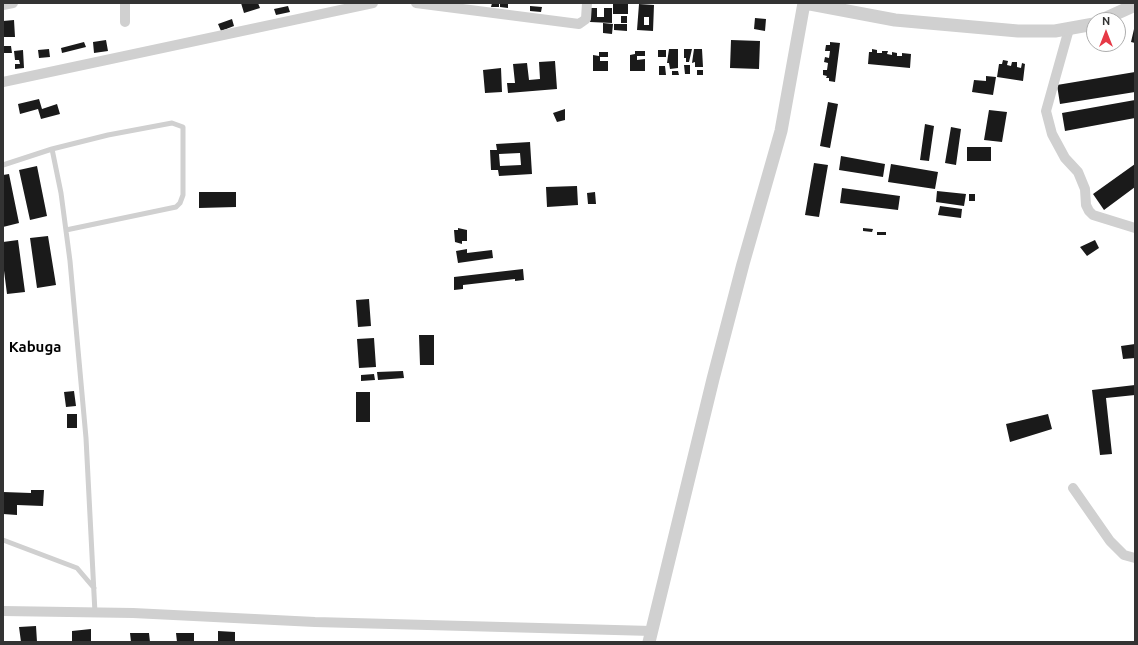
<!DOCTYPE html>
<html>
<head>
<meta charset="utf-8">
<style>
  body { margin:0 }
  #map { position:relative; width:1138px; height:645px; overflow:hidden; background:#fff; font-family:Ubuntu,sans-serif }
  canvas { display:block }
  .frame { position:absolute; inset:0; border:4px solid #333; pointer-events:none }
  .north { position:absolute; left:1086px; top:12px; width:40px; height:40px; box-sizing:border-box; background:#fff; border:1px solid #adadad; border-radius:50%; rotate:0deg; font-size:11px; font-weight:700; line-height:16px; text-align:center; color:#333 }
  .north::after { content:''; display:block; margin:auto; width:14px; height:18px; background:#e63946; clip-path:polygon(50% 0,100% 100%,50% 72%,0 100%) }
</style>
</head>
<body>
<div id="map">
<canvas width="1138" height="645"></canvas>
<div class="frame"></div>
<div class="north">N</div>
</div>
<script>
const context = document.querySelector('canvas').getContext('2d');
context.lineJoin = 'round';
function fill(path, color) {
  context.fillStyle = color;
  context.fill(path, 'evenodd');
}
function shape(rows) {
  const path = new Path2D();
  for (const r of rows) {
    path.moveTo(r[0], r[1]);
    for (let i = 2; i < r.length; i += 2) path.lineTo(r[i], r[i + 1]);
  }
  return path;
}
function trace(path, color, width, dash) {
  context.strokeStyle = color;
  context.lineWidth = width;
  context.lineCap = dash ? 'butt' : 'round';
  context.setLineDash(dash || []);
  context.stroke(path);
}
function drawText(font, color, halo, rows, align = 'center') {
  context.font = font + ' Ubuntu,sans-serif';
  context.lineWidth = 4;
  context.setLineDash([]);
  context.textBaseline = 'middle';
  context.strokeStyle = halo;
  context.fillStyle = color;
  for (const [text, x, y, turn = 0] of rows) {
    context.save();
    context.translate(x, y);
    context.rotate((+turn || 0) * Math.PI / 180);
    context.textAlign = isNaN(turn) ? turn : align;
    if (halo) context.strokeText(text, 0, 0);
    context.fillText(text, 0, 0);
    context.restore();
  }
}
fill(shape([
  [241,3,258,3,260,8,244,13],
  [492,3,499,3,499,7,491,7],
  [500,3,508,3,508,8,500,7],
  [613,3,628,3,628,14,613,14],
  [639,4,654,5,653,31,637,30],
  [644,17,649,17,649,25,644,25],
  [288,6,290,12,276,15,274,9],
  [530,6,542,7,541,12,530,11],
  [590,8,597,8,597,17,604,17,604,8,612,8,612,23,590,22],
  [621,16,627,16,627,23,621,23],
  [755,18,766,19,765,31,754,29],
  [232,19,234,26,221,31,218,24],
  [14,20,15,37,3,37,3,21],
  [603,23,613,24,612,34,603,33],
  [614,24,627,24,627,31,614,30],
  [1134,29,1135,29,1135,43,1131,42],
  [106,40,108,51,94,53,93,42],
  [731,40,760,41,759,69,730,68],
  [84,42,86,47,62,53,61,48],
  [830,42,840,43,835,82,829,81,829,78,826,78,827,76,823,75,823,70,827,70,828,63,824,62,825,57,829,58,830,51,825,51,826,45,830,45],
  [3,46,11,46,12,53,3,53],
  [49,49,50,57,39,58,38,50],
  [669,49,678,49,678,68,670,69,669,63,667,63],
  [684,49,692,49,689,62,686,62,686,58,684,58],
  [694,49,702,49,703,67,695,67,695,62,692,63],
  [872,49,877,50,877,53,882,53,882,51,888,51,887,54,892,55,892,52,897,53,897,56,902,56,902,53,911,54,910,68,868,64,869,52,872,52],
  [23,50,24,68,15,69,15,64,20,64,19,60,15,60,14,51],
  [658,50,666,50,666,57,658,57],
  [635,51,645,51,645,56,637,56,637,60,645,59,645,71,630,71,630,55,635,54],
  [599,52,608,52,608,57,600,57,600,61,608,61,608,71,593,71,593,55,599,56],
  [1003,60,1008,61,1007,65,1011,66,1012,62,1017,62,1017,67,1021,68,1022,63,1025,64,1023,81,997,77,999,64,1002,64],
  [555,61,557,89,508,93,507,83,515,83,513,64,527,63,529,80,540,79,539,62],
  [684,65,690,65,690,74,685,74],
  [659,66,665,66,666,75,659,75],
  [501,68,502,92,485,93,483,70],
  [697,70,703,70,703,75,697,75],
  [672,71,678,71,679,75,672,75],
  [1135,72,1135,92,1060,104,1057,85],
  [986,76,996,77,993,95,972,92,974,80,986,81],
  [39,99,42,109,57,104,60,114,41,119,38,109,20,114,18,104],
  [1135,100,1135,118,1065,131,1062,113],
  [828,102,838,104,830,148,820,146],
  [565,109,565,120,557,122,553,113],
  [989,110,1007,112,1002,142,984,140],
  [925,124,934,126,929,161,920,160],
  [951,127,961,129,956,165,945,163],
  [530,142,532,174,499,176,498,170,491,170,490,150,497,150,496,144],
  [520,153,521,165,500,166,499,154],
  [967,147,991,147,991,161,967,161],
  [841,156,885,164,883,177,839,170],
  [814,163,828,165,819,217,805,215],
  [891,164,938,172,935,189,888,182],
  [1135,164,1135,187,1104,210,1093,194],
  [37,166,47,216,30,220,19,170],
  [9,174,19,223,3,227,3,175],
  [577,186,578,205,547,207,546,187],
  [842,188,900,196,898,210,840,203],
  [937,191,966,194,964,206,936,202],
  [199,192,236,192,236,207,199,208],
  [595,192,596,204,588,204,587,193],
  [969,194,975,194,975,201,969,201],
  [940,206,962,209,961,218,938,215],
  [458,228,467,230,467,241,462,241,462,244,455,242,454,230,458,230],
  [863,228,873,229,872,232,863,231],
  [877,232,886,232,886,235,877,235],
  [48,236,56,285,37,288,30,238],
  [18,240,25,292,7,294,3,263,3,242],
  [1095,240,1099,248,1087,256,1080,247],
  [467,249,467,253,492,250,493,258,458,263,456,251],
  [523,269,524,280,515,281,515,279,463,285,463,289,454,290,454,277],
  [369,299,371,326,358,327,356,300],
  [419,335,434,335,434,365,420,365],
  [374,338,376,367,359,368,357,339],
  [1135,344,1135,358,1123,359,1121,346],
  [403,371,404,378,378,380,377,372],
  [374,374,375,380,361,381,361,375],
  [1135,385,1135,395,1106,398,1112,454,1100,455,1092,390],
  [74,391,76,406,66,407,64,392],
  [356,392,370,392,370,422,356,422],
  [67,414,77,414,77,428,67,428],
  [1048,414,1052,429,1010,442,1006,424],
  [31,490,44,490,43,506,17,505,17,515,3,514,3,492,31,493],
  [36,626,37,642,21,642,19,627],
  [91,629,91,642,72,642,72,631],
  [218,631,235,632,235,642,218,642],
  [130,633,149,633,150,642,131,642],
  [176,633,194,633,194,642,177,642]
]), '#1a1a1a');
trace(shape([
  [52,149,61,193,70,261,86,438,95,613],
  [3,165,52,149,108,135,172,123,183,127,183,195,180,203,176,207,66,230],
  [3,540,77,568,94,588]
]), '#d0d0d0', 5);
trace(shape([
  [125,3,125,22],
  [416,3,579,24,586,19,587,3],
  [3,5,13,3],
  [1069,29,1046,111,1052,134,1065,158,1078,172,1085,189,1086,205,1089,211,1093,215,1135,228],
  [3,82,373,3],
  [1073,488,1110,541,1124,555,1135,558],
  [3,611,133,613,315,622,652,631]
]), '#d0d0d0', 10);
trace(shape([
  [805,3,895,20,1018,31,1055,31,1094,24],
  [1102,20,1135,5],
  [649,642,713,379,743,264,781,131,804,3]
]), '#d0d0d0', 13);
drawText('bold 15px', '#000', '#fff', [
  ["Kabuga",35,347]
]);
</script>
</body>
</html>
